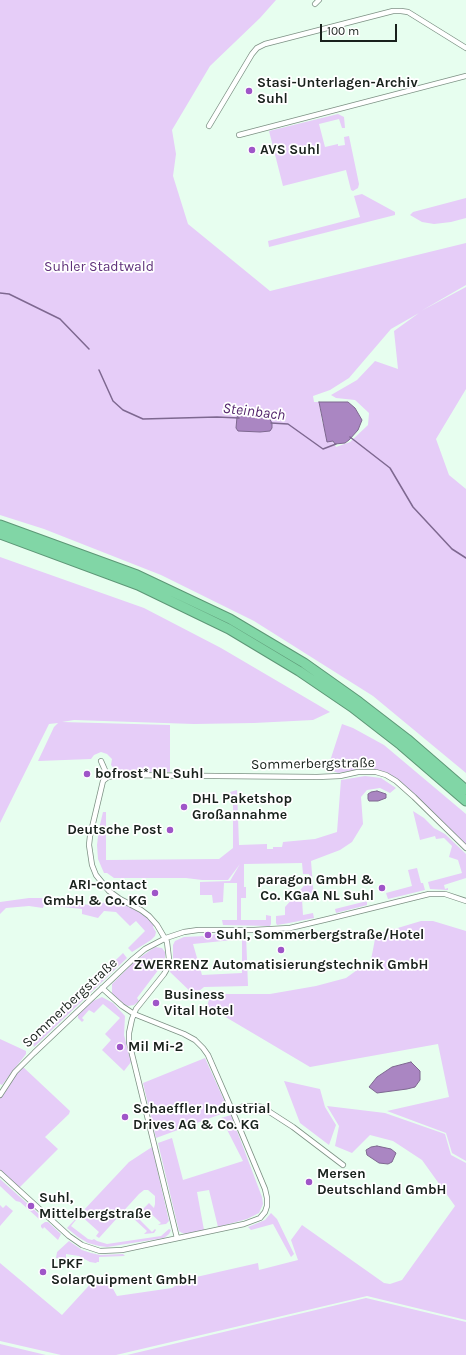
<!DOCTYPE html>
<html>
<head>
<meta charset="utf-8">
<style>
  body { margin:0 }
  #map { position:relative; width:466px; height:1355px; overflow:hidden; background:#e7feef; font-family:Karla,sans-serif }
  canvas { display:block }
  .scale { position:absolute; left:320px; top:24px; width:77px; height:18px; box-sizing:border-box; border:2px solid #19211c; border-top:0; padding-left:5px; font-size:12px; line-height:14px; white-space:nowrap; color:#19211c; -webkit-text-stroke:3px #fff; paint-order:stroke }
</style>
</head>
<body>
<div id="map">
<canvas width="466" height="1355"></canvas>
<div class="scale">100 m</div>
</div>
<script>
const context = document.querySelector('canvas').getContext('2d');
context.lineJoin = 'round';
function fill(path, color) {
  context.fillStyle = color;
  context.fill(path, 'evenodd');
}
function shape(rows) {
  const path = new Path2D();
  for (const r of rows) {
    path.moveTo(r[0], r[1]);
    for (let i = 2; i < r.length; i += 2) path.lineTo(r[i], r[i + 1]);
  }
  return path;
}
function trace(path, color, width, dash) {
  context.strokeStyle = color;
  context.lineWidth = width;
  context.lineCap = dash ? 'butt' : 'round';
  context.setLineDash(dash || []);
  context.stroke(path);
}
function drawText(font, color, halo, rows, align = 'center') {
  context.font = font + ' Karla,sans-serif';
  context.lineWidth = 3.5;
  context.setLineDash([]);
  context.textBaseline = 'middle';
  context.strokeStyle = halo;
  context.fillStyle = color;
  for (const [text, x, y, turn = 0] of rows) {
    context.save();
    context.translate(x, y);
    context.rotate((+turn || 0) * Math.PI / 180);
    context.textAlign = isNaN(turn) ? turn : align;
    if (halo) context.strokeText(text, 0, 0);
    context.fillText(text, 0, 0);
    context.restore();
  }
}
fill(shape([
  [0,0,276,0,260,18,210,66,172,130,176,154,173,176,188,224,270,291,466,243,466,285,421,311,466,287,466,389,436,439,449,475,466,489,466,773,373,696,254,621,161,575,44,529,0,515],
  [419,313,394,331,398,369,375,361,357,380,331,395,336,398,355,400,369,413,368,425,350,442,336,447,322,422,319,402,314,402,313,396,330,390,349,378,391,329],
  [338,114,344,117,345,128,342,128,339,119,319,124,325,147,338,144,338,146,345,145,344,137,349,136,359,184,358,188,353,191,351,190,346,170,283,186,269,131],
  [362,194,395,212,395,215,269,247,268,241,360,217,354,196],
  [466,198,466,218,451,222,434,224,422,222,410,215,413,212],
  [0,557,144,608,221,648,330,712,313,720,254,723,194,724,74,720,62,722,170,725,170,772,117,772,111,765,112,759,107,754,101,752,94,755,91,759,38,761,54,727,58,723,49,724,0,823],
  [342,724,353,728,384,745,466,814,466,845,410,791,395,778,385,772,371,768,338,773,333,771,330,767,330,761],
  [365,776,381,778,396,788,390,793,380,788,367,790,361,797,363,824,352,842,340,850,311,861,314,898,302,899,303,915,313,913,314,918,289,923,277,925,276,923,276,916,285,915,285,907,310,879,309,874,303,874,302,863,244,864,244,887,246,887,246,898,241,898,241,920,266,920,266,915,271,916,271,924,270,926,223,925,222,920,237,920,237,883,224,883,223,902,213,903,212,895,200,895,200,882,230,881,240,864,228,880,202,880,186,878,114,878,107,873,104,873,98,859,97,845,99,829,103,812,106,812,106,860,219,859,233,848,233,797,230,792,237,790,239,845,267,844,267,849,273,849,273,847,282,847,283,842,315,839,337,832,341,780],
  [413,811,424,818,434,828,445,834,466,854,466,878,444,885,445,889,448,888,448,890,430,889,428,882,462,873,458,860,449,857,452,846,444,838,436,839,435,836,420,840],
  [417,868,421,883,423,883,425,890,388,899,386,893,412,886,408,870],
  [29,898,45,898,89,905,108,902,120,903,139,911,148,918,154,925,153,927,156,932,155,936,151,940,132,952,128,948,145,931,136,921,130,926,116,912,104,911,98,918,82,914,82,909,44,905,43,908,29,906,6,908,0,914,0,902],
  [367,901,367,905,336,913,335,909],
  [421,921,433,921,466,931,466,1161,452,1153,446,1133,387,1111,449,1097,438,1044,310,1067,207,1006,211,994,270,994,316,986,346,978,371,960,375,939,381,933],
  [225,933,233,934,233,940,193,944,202,975,242,973,242,940,238,940,238,934,246,934,248,986,204,987,194,995,170,972,173,964,173,945,175,941,184,937,205,936],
  [155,947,162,948,165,952,165,960,162,971,159,969,137,998,139,1001,134,1005,128,1006,123,1004,112,993,112,984,135,961],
  [123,953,127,958,125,960,34,1047,33,1044,58,1020,57,1017],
  [102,997,113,1003,125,1016,124,1035,131,1062,124,1071,102,1050,111,1040,105,1034,120,1018,103,1004,94,1013,89,1010,82,1018,84,1020,82,1022,78,1018,78,1015,93,1001],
  [0,1039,26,1051,26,1054,2,1085,0,1084],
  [205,1058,228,1109,224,1113,156,1138,143,1083],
  [21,1065,70,1111,69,1114,45,1137,58,1149,18,1189,0,1173,0,1095],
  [284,1081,320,1089,325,1107,336,1125,329,1145,300,1123],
  [327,1106,385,1113,445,1134,451,1155,466,1163,466,1320,367,1296,116,1355,61,1355,0,1341,0,1263,62,1315,95,1279,107,1278,117,1296,172,1288,183,1280,258,1263,259,1270,298,1260,291,1240,302,1225,384,1283,390,1284,402,1280,455,1206,422,1160,393,1141,370,1135,352,1153,335,1146,339,1126],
  [231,1115,262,1197,263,1204,259,1213,247,1219,218,1227,209,1190,197,1192,204,1230,186,1234,182,1233,179,1231,158,1143,172,1138,183,1180,243,1161,221,1118],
  [152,1147,169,1221,166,1224,158,1225,161,1223,148,1211,144,1214,143,1213,143,1209,149,1203,154,1208,155,1204,155,1196,148,1190,144,1190,139,1194,99,1238,96,1236,99,1232,80,1215,71,1226,88,1239,92,1240,94,1239,97,1241,107,1244,161,1236,169,1229,171,1230,169,1234,164,1238,107,1247,99,1246,88,1243,78,1237,67,1228,129,1162],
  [0,1179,39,1214,39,1219,20,1202,16,1201,0,1186],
  [0,1205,3,1208,6,1205,13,1211,0,1226],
  [271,1213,277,1219,294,1254,291,1257,273,1224,251,1230,248,1227,265,1220],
  [141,1214,143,1216,140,1220,152,1232,155,1229,156,1230,154,1233,144,1234,147,1231,134,1219,138,1215],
  [45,1222,48,1222,61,1234,58,1240,44,1227,43,1229,41,1227,41,1225],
  [69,1241,82,1250,91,1253,100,1255,123,1254,125,1256,99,1257,99,1262,97,1262,96,1263,90,1262,79,1256,66,1254,66,1258,56,1258,57,1252],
  [366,1298,466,1322,466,1355,127,1355],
  [0,1344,46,1355,0,1355]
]), '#e6cdf8');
const water = shape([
  [319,402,348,402,355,408,362,420,358,430,349,440,345,443,335,444,333,441,327,442,319,402],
  [240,412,268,416,272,423,272,428,270,431,260,432,238,431,236,428,237,417,240,412],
  [377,791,386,794,386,798,378,801,369,801,368,799,368,794,371,792,377,791],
  [411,1062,420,1071,420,1080,415,1087,407,1089,377,1093,369,1087,377,1077,392,1067,411,1062],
  [377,1146,391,1149,396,1153,392,1162,388,1164,379,1163,367,1155,366,1150,371,1147,377,1146]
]);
fill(water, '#aa86c2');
trace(water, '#7e6890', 1);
trace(shape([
  [0,293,9,294,60,319,89,349],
  [99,370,113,401,123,410,143,419,217,417,239,418],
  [271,423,288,424,323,449,336,444],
  [350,437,390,468,413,507,452,549,466,558]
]), '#7e6890', 1.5);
const street = shape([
  [315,4,319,0],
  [209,126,252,54,257,48,265,44,393,11,401,11,408,12,466,48],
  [239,135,466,76],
  [101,761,108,777],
  [0,1095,15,1072,34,1053,133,959,145,949,166,938,184,932,198,930,254,930,290,928,328,919,429,894,445,894,466,901],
  [232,1110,244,1106,256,1106,262,1107,293,1127,343,1165],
  [0,1173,69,1236,82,1245,100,1251,122,1250,244,1224,260,1218,265,1212,267,1206,267,1198,265,1189,232,1110,208,1055,203,1048,195,1040,184,1034,134,1014,122,1006,102,988],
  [177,1238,129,1042,129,1033,132,1019,136,1009,164,974,168,967,169,959,167,942,157,925,149,916,141,910,120,899,109,891,96,875,92,865,89,845,90,836,103,781,108,777,117,775,317,777,340,776,358,772,376,772,386,775,396,781,414,797,466,848]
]);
const highway = shape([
  [0,525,137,575,230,619,304,663,359,702,407,739,466,790],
  [0,534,138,585,229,629,299,671,352,707,401,745,466,801]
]);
trace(street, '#7d9184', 6);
trace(highway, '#5d9776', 11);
trace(street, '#fff', 4.5);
trace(highway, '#81d6a6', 9);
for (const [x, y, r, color] of [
  [249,91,4,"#9f55c8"],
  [252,150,4,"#9f55c8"],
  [87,774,4,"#9f55c8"],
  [184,807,4,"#9f55c8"],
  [170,830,4,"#9f55c8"],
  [382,888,4,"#9f55c8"],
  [155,893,4,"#9f55c8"],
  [208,935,4,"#9f55c8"],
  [281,950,4,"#9f55c8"],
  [156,1003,4,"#9f55c8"],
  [120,1047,4,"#9f55c8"],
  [125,1117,4,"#9f55c8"],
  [309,1182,4,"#9f55c8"],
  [31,1206,4,"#9f55c8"],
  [43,1272,4,"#9f55c8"]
]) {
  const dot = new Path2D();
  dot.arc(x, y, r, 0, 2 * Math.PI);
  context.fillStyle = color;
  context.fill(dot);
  trace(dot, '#fff', 1.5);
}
drawText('bold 14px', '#19211c', '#fff', [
  ["Stasi-Unterlagen-Archiv",257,83],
  ["Suhl",257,99],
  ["AVS Suhl",260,150],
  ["bofrost* NL Suhl",95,774],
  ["DHL Paketshop",192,799],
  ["Großannahme",192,815],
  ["Deutsche Post",162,830,"right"],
  ["paragon GmbH &",374,880,"right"],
  ["Co. KGaA NL Suhl",374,896,"right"],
  ["ARI-contact",147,885,"right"],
  ["GmbH & Co. KG",147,901,"right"],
  ["Suhl, Sommerbergstraße/Hotel",216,935],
  ["ZWERRENZ Automatisierungstechnik GmbH",281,965,"center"],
  ["Business",164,995],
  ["Vital Hotel",164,1011],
  ["Mil Mi-2",128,1047],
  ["Schaeffler Industrial",133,1109],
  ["Drives AG & Co. KG",133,1125],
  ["Mersen",317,1174],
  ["Deutschland GmbH",317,1190],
  ["Suhl,",39,1198],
  ["Mittelbergstraße",39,1214],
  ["LPKF",51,1264],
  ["SolarQuipment GmbH",51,1280]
], 'left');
drawText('14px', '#5f317a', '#fff', [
  ["Suhler Stadtwald",99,267]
]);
drawText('14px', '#19211c', '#fff', [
  ["Sommerbergstraße",313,764,-1],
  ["Sommerbergstraße",70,1003,-43]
]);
drawText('italic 15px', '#54266d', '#fff', [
  ["Steinbach",254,412,7]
]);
</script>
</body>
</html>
